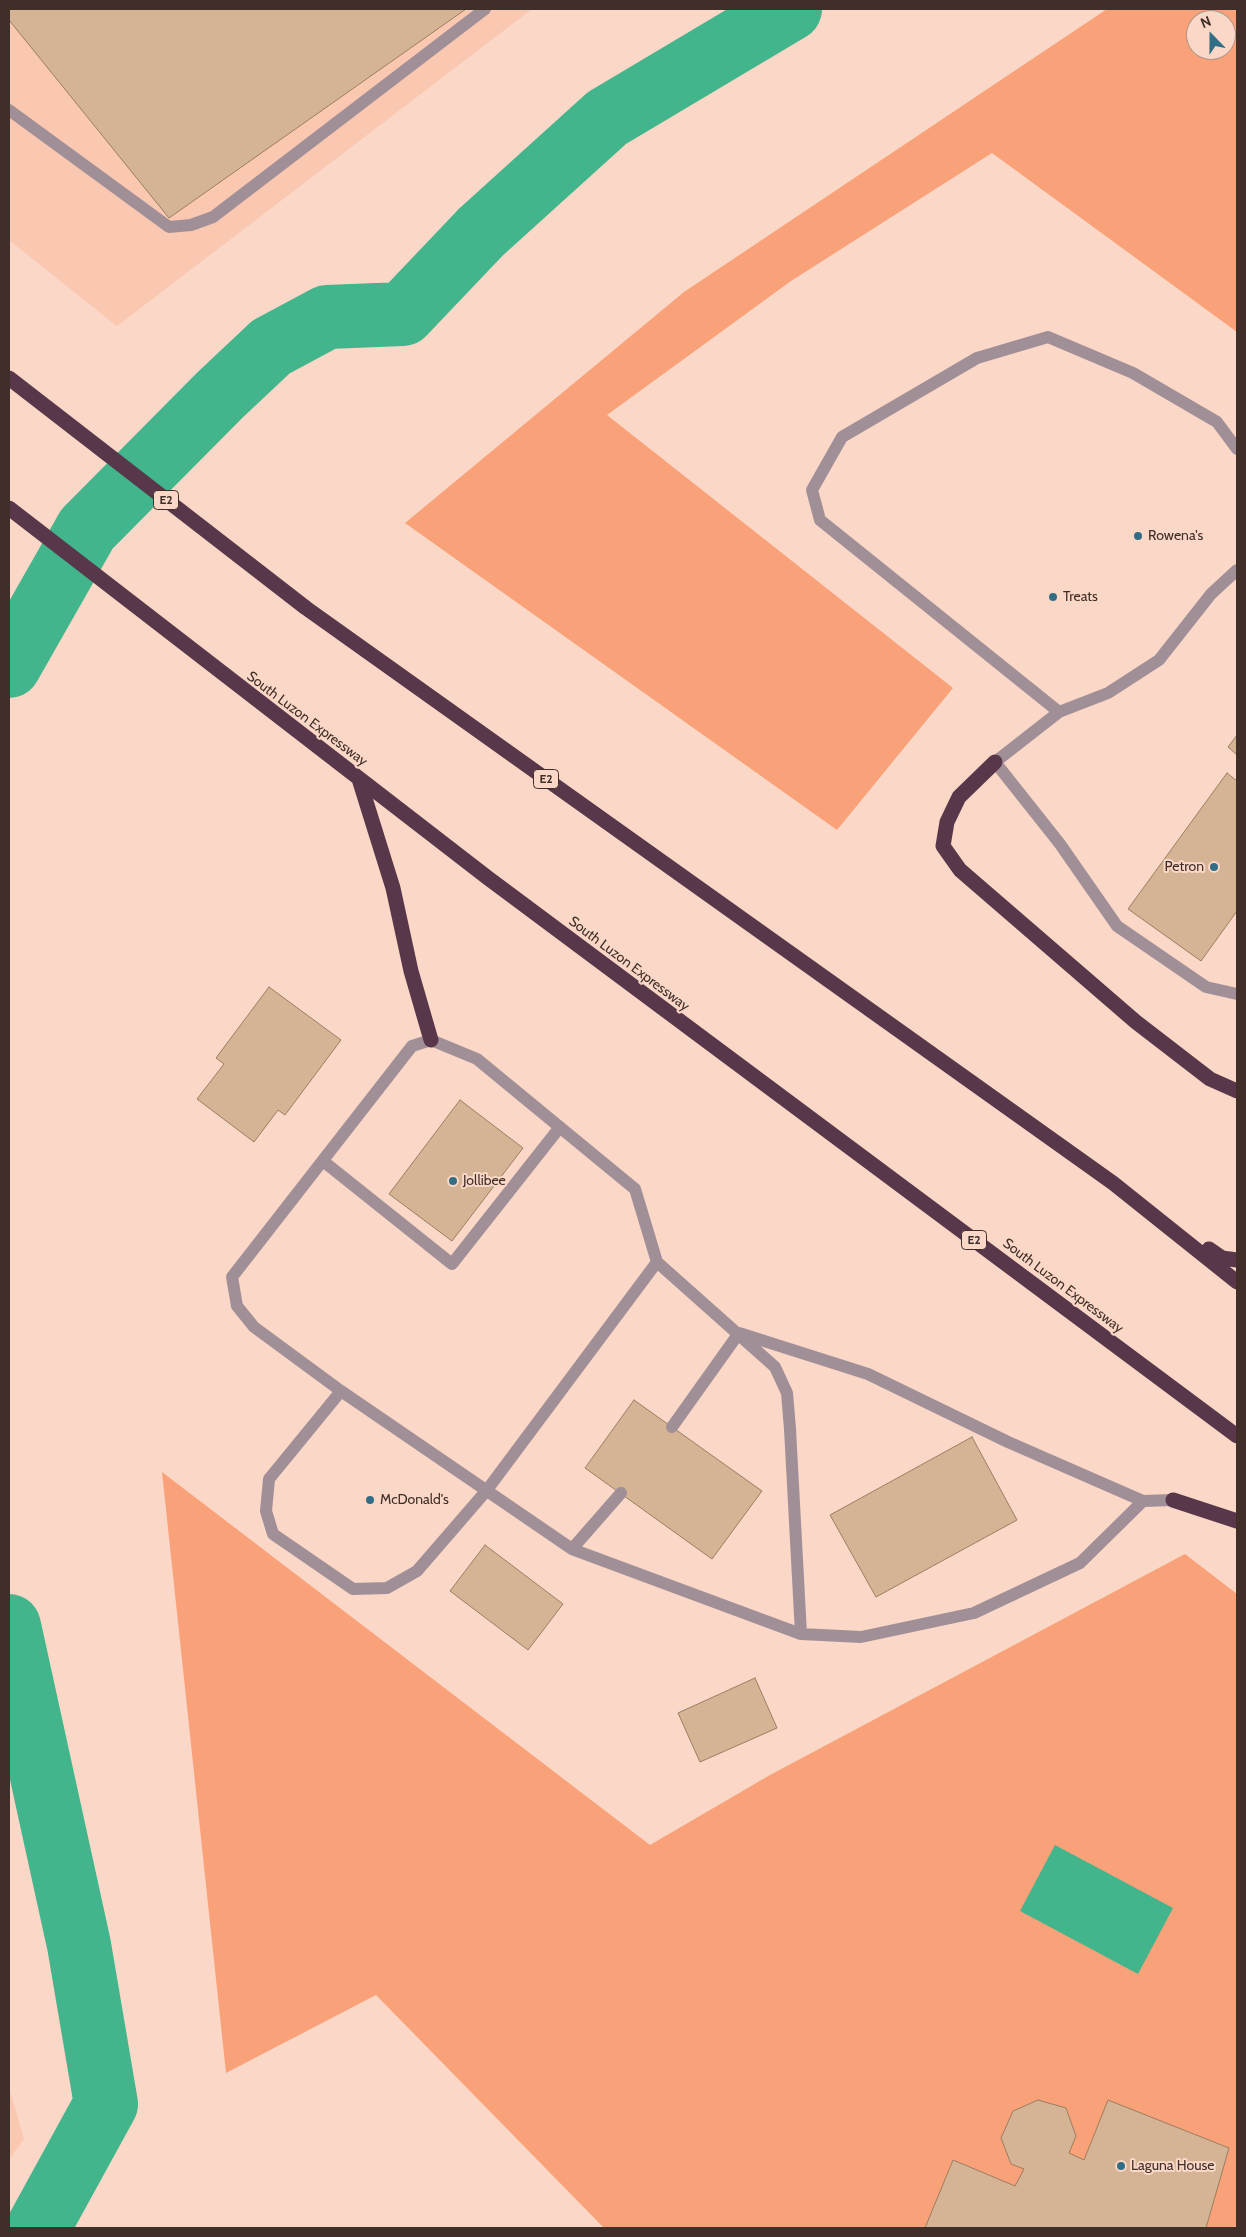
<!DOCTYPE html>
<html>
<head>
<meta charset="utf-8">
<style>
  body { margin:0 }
  #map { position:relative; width:1246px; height:2237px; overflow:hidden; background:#fad7c6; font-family:Cabin,sans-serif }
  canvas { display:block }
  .frame { position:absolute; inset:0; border:10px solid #402f28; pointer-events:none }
  .north { position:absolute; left:1186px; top:10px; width:50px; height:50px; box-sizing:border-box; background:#fad7c6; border:1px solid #b09487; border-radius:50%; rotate:338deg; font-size:14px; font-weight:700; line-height:20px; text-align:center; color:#402f28 }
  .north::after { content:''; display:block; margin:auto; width:18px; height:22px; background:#316e85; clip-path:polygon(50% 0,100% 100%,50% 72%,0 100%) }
</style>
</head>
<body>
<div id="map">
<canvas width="1246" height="2237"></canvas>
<div class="frame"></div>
<div class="north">N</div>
</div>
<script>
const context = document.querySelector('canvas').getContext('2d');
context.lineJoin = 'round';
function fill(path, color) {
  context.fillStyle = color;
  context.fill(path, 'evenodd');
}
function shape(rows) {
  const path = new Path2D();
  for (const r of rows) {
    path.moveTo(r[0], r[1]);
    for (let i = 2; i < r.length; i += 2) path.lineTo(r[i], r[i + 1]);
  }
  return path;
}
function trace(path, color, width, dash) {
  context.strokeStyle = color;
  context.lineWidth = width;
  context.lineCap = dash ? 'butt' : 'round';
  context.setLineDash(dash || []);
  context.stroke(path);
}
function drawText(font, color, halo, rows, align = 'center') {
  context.font = font + ' Cabin,sans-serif';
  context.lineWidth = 4;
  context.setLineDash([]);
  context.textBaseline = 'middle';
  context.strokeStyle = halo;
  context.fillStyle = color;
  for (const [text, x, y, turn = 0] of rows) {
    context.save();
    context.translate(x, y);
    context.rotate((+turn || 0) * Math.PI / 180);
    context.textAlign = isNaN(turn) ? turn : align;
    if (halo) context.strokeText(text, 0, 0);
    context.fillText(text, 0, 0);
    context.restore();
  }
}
fill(shape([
  [9,9,532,9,117,326,9,240],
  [9,2088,24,2139,9,2159]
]), '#fac7b0');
fill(shape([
  [1107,9,1237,9,1237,332,992,153,791,281,607,415,953,688,837,830,405,523,684,292],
  [1196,20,1226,20,1226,50,1196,50],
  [162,1472,650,1845,770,1775,1185,1554,1237,1594,1237,2228,604,2228,376,1995,226,2073]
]), '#f9a279');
fill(shape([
  [1055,1845,1173,1908,1138,1974,1020,1911]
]), '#42b58c');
trace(shape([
  [9,666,87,529,220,395,271,347,327,317,403,314,481,232,607,118,790,9],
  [9,1626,79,1945,106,2104,38,2228]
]), '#42b58c', 64);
const building = shape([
  [9,9,466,9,169,218,9,20,9,9],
  [1237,735,1237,755,1228,747,1237,735],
  [1227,773,1237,781,1237,911,1201,961,1128,909,1227,773],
  [269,987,341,1040,285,1115,278,1110,254,1142,197,1099,224,1064,216,1058,269,987],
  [460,1100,523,1148,452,1241,389,1194,460,1100],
  [634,1400,762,1491,712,1559,585,1468,634,1400],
  [972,1437,1017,1520,876,1597,830,1515,972,1437],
  [485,1545,563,1604,528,1650,450,1591,485,1545],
  [755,1678,777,1728,700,1762,678,1713,755,1678],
  [1038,2100,1066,2108,1076,2136,1069,2153,1084,2160,1108,2100,1229,2148,1206,2228,925,2228,953,2160,1015,2186,1024,2169,1011,2164,1001,2138,1013,2111,1038,2100]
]);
fill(building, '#d4b494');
trace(building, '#9c7d60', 1);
trace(shape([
  [9,110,169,227,191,225,213,217,485,9],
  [1237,570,1211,594,1159,660,1108,693,1059,712,995,762,1060,844,1117,926,1206,987,1237,994],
  [1059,712,820,520,812,490,842,437,977,358,1048,337,1133,373,1217,422,1237,449],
  [323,1161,452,1264,560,1127],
  [341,1391,269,1479,266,1511,273,1534,353,1589,387,1588,417,1571,487,1490,657,1262],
  [672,1427,739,1333,868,1374,1008,1442,1143,1501],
  [621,1493,572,1549,801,1634,861,1637,974,1613,1080,1563,1143,1501,1173,1500],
  [572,1549,341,1391,254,1327,237,1306,232,1277,412,1046,431,1040,477,1059,635,1189,657,1262,775,1367,787,1393,790,1429,801,1634]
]), '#a18f98', 12);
trace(shape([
  [9,378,306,608,1113,1183,1237,1282],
  [9,508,488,878,1237,1436],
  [995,762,959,797,947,822,943,846,960,870,1136,1022,1210,1079,1237,1091],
  [359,779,393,888,411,971,431,1040],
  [1209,1249,1222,1258,1237,1260],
  [1173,1500,1237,1521]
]), '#59374a', 15);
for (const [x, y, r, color] of [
  [1138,536,5,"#316e85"],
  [1053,597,5,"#316e85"],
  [1214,867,5,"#316e85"],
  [453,1181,5,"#316e85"],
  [370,1500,5,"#316e85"],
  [1121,2166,5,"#316e85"]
]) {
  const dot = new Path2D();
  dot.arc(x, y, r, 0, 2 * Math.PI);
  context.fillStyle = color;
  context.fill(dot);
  trace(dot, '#fad7c6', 2);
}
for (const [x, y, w] of [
  [166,500,25],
  [546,779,25],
  [974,1240,25]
]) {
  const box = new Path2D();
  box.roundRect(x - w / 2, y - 9.5, w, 19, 4);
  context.fillStyle = '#fad7c6';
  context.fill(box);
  trace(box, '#402f28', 1);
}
drawText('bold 12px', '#402f28', null, [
  ["E2",166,500],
  ["E2",546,779],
  ["E2",974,1240]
]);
drawText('14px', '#402f28', '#fad7c6', [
  ["Rowena's",1148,536],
  ["Treats",1063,597],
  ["Petron",1204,867,"right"],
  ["Jollibee",463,1181],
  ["McDonald's",380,1500],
  ["Laguna House",1131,2166]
], 'left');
drawText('14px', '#402f28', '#fad7c6', [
  ["South Luzon Expressway",307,719,37],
  ["South Luzon Expressway",629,964,37],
  ["South Luzon Expressway",1063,1286,37]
]);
</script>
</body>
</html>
